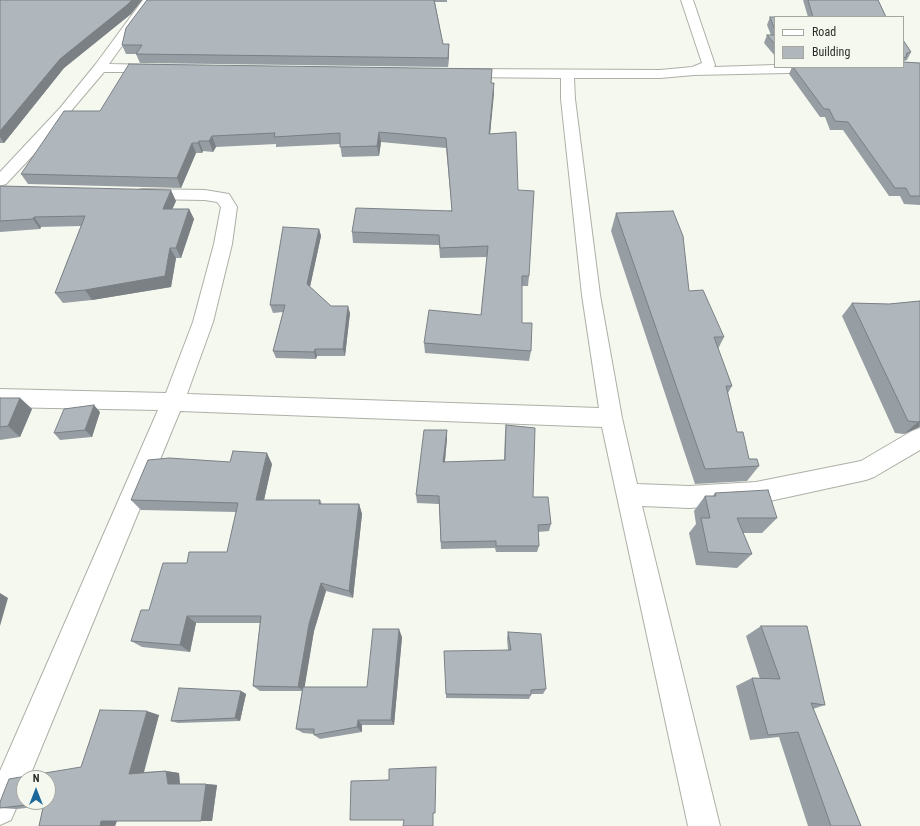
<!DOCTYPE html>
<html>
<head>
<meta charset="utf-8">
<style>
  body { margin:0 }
  #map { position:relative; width:920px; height:826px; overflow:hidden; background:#f5f8ef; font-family:"Roboto Condensed",sans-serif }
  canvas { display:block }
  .legend { position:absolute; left:774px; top:16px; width:130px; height:52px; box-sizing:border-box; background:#f5f8ef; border:1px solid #a4a6a0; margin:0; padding:5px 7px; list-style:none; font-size:12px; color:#2b2c29 }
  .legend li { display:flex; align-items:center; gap:8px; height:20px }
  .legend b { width:20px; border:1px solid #a4a6a0 }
  .north { position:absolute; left:16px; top:770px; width:40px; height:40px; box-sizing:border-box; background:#f5f8ef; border:1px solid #a4a6a0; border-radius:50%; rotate:0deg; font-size:11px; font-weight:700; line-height:16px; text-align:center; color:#2b2c29 }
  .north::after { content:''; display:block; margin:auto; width:14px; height:18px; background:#1c689b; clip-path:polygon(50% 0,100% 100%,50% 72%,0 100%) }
</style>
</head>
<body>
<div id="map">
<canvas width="920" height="826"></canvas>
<ul class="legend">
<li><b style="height:5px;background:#fff"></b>Road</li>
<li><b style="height:11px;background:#afb7bd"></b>Building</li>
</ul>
<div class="north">N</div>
</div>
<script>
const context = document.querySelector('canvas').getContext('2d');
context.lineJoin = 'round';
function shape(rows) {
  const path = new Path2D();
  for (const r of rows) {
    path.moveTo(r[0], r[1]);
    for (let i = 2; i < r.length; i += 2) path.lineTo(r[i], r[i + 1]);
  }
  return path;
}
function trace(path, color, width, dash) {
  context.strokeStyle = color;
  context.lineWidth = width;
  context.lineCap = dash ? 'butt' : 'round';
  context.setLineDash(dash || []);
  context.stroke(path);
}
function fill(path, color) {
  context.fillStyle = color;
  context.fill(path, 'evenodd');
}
const minor = shape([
  [143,0,155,0,109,64,157,65,162,66,163,69,162,72,104,72,37,151,6,184,0,186,0,172,60,108,95,65,143,0],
  [681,0,693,0,715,65,714,67,775,65,775,67,885,67,884,70,879,71,694,75,660,78,574,78,575,99,600,295,622,418,637,484,689,486,756,482,861,461,912,431,920,428,920,450,874,477,866,480,756,504,689,508,642,506,720,826,688,826,602,427,180,411,29,778,24,778,24,790,11,820,0,825,0,771,158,410,0,407,0,389,166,393,193,322,214,244,221,207,217,202,205,200,142,199,136,197,134,194,136,191,142,189,205,190,229,194,237,207,232,244,213,322,187,394,599,408,582,295,561,99,561,78,463,77,458,76,456,73,458,70,463,69,660,70,692,67,702,63,681,0]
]);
trace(minor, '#adb0a7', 2);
fill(minor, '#fff');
fill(shape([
  [0,0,142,0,131,14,64,68,4,143,0,143],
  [147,0,447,0,447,2,435,2,443,44,449,44,449,53,448,67,140,63,136,54,126,54,122,45],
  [803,0,878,0,886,17,808,17],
  [770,17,775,17,775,56,764,43,767,35,771,35,767,25],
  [903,40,911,52,907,60,904,61,904,62,920,63,920,205,904,204,900,196,889,196,843,130,830,130,825,117,820,117,789,74,792,67,903,67],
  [491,83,494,83,490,134,518,190,529,276,528,286,522,286,522,323,531,351,529,361,425,353,424,343,481,315,487,257,440,258,439,245,353,243,352,232,452,210,446,148,381,142,379,156,342,157,340,144,276,147,276,144,216,147,213,152,203,151,202,153,196,153,181,188,28,184,21,174,100,111],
  [0,186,176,201,172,209,189,209,194,219,181,258,176,258,171,287,92,300,63,303,55,293,81,226,41,227,40,229,0,232],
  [616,213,689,291,724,337,718,349,732,386,728,393,737,432,749,459,759,466,747,481,695,484,611,231],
  [319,229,321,236,310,287,331,306,350,313,345,356,317,356,316,359,276,358,273,351,283,312,273,313,270,305],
  [920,301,920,427,919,427,904,434,895,433,842,316,852,303,889,304],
  [0,398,20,398,32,409,20,437,0,440],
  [100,412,92,437,60,440,54,433],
  [506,425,533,497,551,524,549,531,538,532,539,546,537,552,496,552,495,548,441,549,439,504,417,503,416,495,447,430,447,438,445,462,504,460,505,433],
  [230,462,272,464,264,500,320,500,322,504,359,504,362,514,353,598,326,591,314,631,304,687,367,687,402,637,394,725,362,725,362,732,320,739,314,735,314,734,303,733,296,729,302,691,260,691,253,686,260,623,196,623,190,652,142,647,131,641,149,610,187,563,227,552,236,512,141,510,131,500],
  [715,493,777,518,762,533,743,533,752,554,737,568,696,565,689,533,696,524,694,511,705,496,713,496],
  [761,626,825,705,813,709,861,826,808,826,779,737,750,740,736,686,752,678,760,679,746,636],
  [508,632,546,689,543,694,531,694,531,695,529,699,446,698,446,694,508,650,507,638],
  [241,691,246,694,240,721,178,723,171,721],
  [159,715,143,772,166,771,179,773,180,784,206,784,217,785,212,821,117,821,115,826,39,826,43,806,17,809,0,808,0,802,81,767]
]), '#969da3');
fill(shape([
  [132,0,142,0,131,14,64,68,4,143,0,137,0,131,60,59],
  [449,44,449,53,448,67,448,58],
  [494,83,494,94,489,145,489,134],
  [379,132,381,142,379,156,377,146],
  [212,136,216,147,213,152,209,141],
  [199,141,203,151,202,153,198,143],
  [192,143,196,153,181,188,177,178],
  [171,190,176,201,168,219,163,209],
  [189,209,194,219,181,258,176,248],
  [34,217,41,227,40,229,33,219],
  [319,229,321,236,309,291,307,284],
  [170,248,176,258,171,287,92,300,85,290],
  [348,306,350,313,345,356,343,349],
  [315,349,317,356,316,359,314,352],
  [20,398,32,409,20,437,8,426],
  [94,405,100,412,92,437,85,430],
  [920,421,919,427,904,434,918,422],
  [447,430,447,438,444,470,443,462],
  [267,453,272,464,262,509,256,500],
  [359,504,362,514,353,598,349,591],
  [321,583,326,591,314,631,304,691,298,687,309,624],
  [0,593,8,598,0,626],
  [187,616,196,623,190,652,180,645],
  [399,629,402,637,394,725,391,720],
  [241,691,246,694,240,721,235,718],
  [147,711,159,715,143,776,129,774],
  [358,720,362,725,362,732,357,727],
  [166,771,179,773,180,786,168,784],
  [206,784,217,785,212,821,201,821],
  [101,821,117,821,115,826,100,826]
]), '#7a8084');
const building = shape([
  [0,0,132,0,127,5,60,59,0,131,0,0],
  [147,0,434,0,443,44,449,44,448,58,136,54,142,45,122,45,126,28,147,0],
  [808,0,878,0,886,17,813,17,808,0],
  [770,17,775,17,775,30,770,17],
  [767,35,775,35,775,44,767,35],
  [903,40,911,52,907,53,906,57,903,58,903,40],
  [903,62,920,63,920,196,910,196,906,188,895,188,848,122,835,121,829,109,824,109,793,67,903,67,903,62],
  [129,64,492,69,491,83,494,83,489,134,516,132,518,190,534,191,529,276,522,276,522,323,532,323,531,351,424,343,429,310,481,315,488,246,440,248,439,235,352,232,356,208,452,211,446,138,379,132,377,146,340,147,340,133,274,137,275,133,212,136,209,141,199,141,198,143,192,143,177,178,21,174,64,111,100,111,129,64],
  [0,186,171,190,163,209,189,209,176,248,170,248,165,276,85,290,55,293,85,216,34,217,33,219,0,221,0,186],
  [673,211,683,236,689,291,703,290,724,337,714,337,732,386,726,386,737,432,743,432,749,459,757,459,759,466,705,469,616,213,673,211],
  [283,227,319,229,307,284,331,306,348,306,343,349,315,349,314,352,273,351,285,305,270,305,283,227],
  [920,301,920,421,918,422,908,421,852,303,889,304,920,301],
  [0,398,20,398,8,426,0,427,0,398],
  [94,405,85,430,54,433,64,409,94,405],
  [506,425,535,428,533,497,548,497,551,524,538,525,539,546,496,546,496,541,441,542,439,496,416,495,424,430,447,430,443,462,505,460,506,425],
  [233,451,267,453,256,500,320,500,319,504,359,504,349,591,321,583,309,624,298,687,253,686,261,616,187,616,180,645,131,641,141,610,149,610,163,563,187,563,189,552,227,552,238,503,131,500,148,460,169,458,230,462,233,451],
  [768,490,777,518,737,518,752,554,708,552,701,518,710,518,705,496,716,496,715,493,768,490],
  [761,626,807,626,825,705,811,703,861,826,831,826,798,732,768,735,752,678,780,679,761,626],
  [373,629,399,629,391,720,358,720,357,727,314,735,314,729,296,729,303,687,367,687,373,629],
  [508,632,541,634,546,689,531,690,531,695,446,694,444,651,511,650,508,632],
  [179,688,241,691,235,718,171,721,179,688],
  [100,710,147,711,129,774,166,771,168,784,206,784,201,821,101,821,100,826,39,826,44,803,0,808,0,802,9,779,81,767,100,710],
  [24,778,48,778,48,802,24,802,24,778],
  [436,767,435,813,433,813,433,826,403,826,404,820,350,820,351,781,389,780,389,769,436,767]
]);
fill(building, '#afb7bd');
trace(building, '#7a8084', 1);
</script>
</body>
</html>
